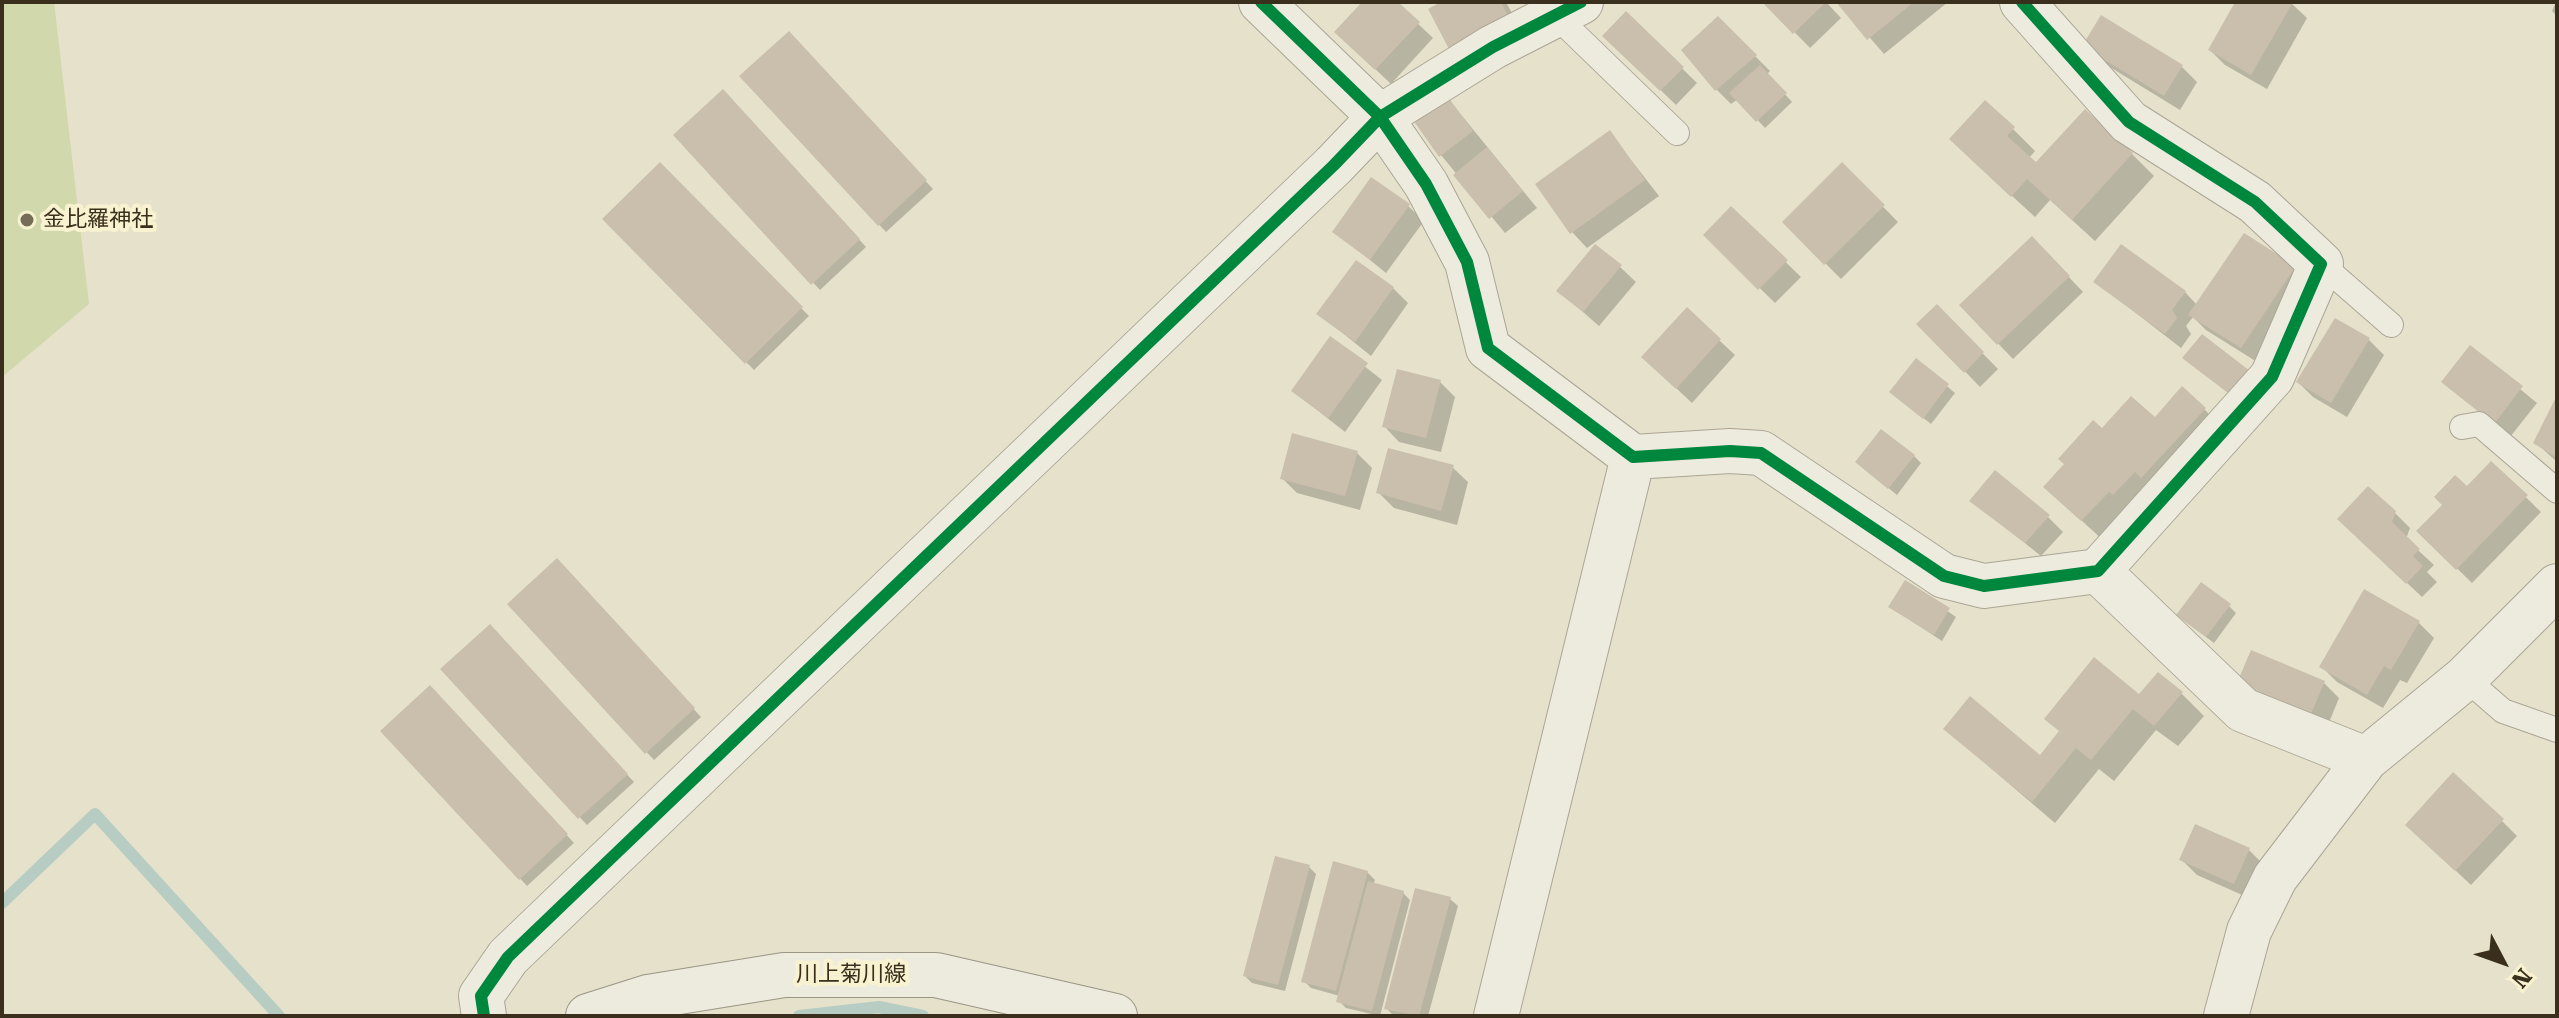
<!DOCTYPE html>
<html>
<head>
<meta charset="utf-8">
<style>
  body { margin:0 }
  #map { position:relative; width:2559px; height:1018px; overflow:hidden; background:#e6e1cb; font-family:"Roboto Serif",serif }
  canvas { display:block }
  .frame { position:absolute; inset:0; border:4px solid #3a2f1c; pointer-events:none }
  .north { position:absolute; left:2463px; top:922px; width:80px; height:80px; -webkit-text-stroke:6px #f8f2d0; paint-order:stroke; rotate:131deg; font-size:22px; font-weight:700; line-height:32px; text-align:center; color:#3a2f1c }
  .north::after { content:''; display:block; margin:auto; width:28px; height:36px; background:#3a2f1c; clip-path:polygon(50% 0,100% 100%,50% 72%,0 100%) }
</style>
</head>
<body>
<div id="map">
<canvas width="2559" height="1018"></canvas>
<div class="frame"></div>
<div class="north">N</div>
</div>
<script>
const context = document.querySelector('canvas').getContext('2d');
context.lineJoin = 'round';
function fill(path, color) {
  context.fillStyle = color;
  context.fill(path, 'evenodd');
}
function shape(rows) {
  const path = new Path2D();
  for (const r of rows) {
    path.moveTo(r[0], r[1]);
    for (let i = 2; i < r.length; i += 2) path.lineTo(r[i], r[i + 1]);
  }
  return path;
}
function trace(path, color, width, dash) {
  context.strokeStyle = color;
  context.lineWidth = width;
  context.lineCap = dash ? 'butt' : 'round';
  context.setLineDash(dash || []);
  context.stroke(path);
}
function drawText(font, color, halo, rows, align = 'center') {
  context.font = font + ' "Roboto Serif","Noto Sans JP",serif';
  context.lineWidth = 8;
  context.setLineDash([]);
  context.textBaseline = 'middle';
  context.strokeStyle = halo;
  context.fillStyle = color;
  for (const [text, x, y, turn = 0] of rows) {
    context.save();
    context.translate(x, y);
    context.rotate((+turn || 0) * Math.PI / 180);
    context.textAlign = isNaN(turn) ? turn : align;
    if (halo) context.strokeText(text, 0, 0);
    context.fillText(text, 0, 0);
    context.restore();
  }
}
fill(shape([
  [2,2,54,2,89,304,2,377]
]), '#d1d8ac');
fill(shape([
  [1364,2,1395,2,1433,38,1391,84,1352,47],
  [1445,2,1506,2,1523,34],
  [1765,2,1826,2,1841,18,1810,48],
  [1839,2,1948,2,1884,54],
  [2237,2,2290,2,2307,18,2267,89,2225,65,2210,50],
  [2556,2,2557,2,2557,16,2552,11],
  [1626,13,1697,83,1676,105,1605,36],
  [2102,17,2182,67,2197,82,2180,110,2100,61],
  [1718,19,1770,71,1767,74,1792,102,1765,128,1738,99,1731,104,1716,89],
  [789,34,933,189,886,232,742,77],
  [723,92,866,247,820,290,676,135],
  [1445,95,1537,208,1505,233,1441,155],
  [2013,129,2035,151,2029,158,2037,165,2132,154,2154,176,2095,241,2050,200,2035,217,1974,161],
  [1610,133,1659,196,1587,248,1572,232],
  [660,165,809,316,754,370,605,219],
  [1842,165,1898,222,1841,279,1784,222],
  [1408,206,1424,221,1386,273,1334,231],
  [1731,209,1801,277,1775,303,1706,235],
  [2032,238,2083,292,2013,359,1961,305],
  [1620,267,1636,282,1599,326,1559,291],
  [2295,267,2310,283,2257,362,2206,330,2193,317,2186,326,2191,334,2181,348,2096,282,2185,292,2197,305],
  [1393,288,1408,303,1371,356,1319,314],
  [1937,307,1998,369,1980,387,1919,324],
  [1687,310,1735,355,1692,403,1659,372],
  [1330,339,1382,380,1345,432,1293,391],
  [2369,340,2384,355,2347,417,2313,397,2298,382],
  [2470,348,2537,403,2510,437,2444,382],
  [1917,361,1955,393,1931,424,1899,399],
  [1440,382,1455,397,1441,452,1399,442,1384,426],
  [2557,399,2557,462,2535,442],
  [2204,409,2226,431,2105,542,2068,508,2102,431],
  [1356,452,1372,468,1360,510,1297,493,1282,478],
  [1914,456,1921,463,1897,495,1865,469],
  [2492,464,2541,512,2472,583,2419,531],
  [1452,467,1468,482,1457,525,1394,508,1379,493],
  [1972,501,2048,517,2063,532,2041,556],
  [2395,513,2410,528,2406,539,2434,565,2427,572,2437,582,2422,597,2355,534],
  [557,561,701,717,654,760,510,604],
  [1906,583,1956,617,1942,641,1890,607],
  [2229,606,2236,613,2214,643,2186,622],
  [2418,622,2434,638,2407,683,2400,680,2383,708,2337,682,2322,667],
  [490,627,634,782,587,825,443,670],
  [2324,683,2339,698,2326,730,2254,700],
  [430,687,574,843,527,886,383,731],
  [2182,694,2204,716,2178,746,2156,730,2114,781,2099,769,2055,823,1945,729,2040,758,2140,697],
  [2502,821,2517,836,2471,885,2423,840],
  [2249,850,2264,865,2249,898,2197,875,2182,860],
  [1309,867,1316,874,1285,991,1252,983,1245,976],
  [1367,872,1375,880,1373,885,1402,892,1410,900,1380,1016,1346,1008,1339,1001,1340,996,1311,988,1304,981],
  [1450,899,1458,906,1428,1016,1393,1015,1386,1008]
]), '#0003');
trace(shape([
  [2,903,95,814,279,1016],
  [799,1016,879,1007,923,1016]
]), '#b7ccc2', 12);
fill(shape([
  [1362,2,1398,2,1420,22,1375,70,1334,32],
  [1441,2,1501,2,1509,18,1450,51,1428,9],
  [1762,2,1826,2,1793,34],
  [1836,2,1914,2,1867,40],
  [2235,2,2293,2,2251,75,2208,50],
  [1626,11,1684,67,1660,91,1602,36],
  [2101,15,2183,65,2164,96,2082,46],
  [1718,16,1757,55,1715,91,1681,50],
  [789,31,927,180,878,226,739,76],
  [1760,65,1787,93,1756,122,1729,93],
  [723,89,860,239,811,285,673,135],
  [1445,93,1473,131,1439,157,1411,117],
  [1985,100,2015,127,2007,136,2036,162,2085,109,2133,153,2072,220,2027,179,2011,197,1949,139],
  [1610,130,1645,180,1570,234,1535,184],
  [1487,147,1523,191,1489,219,1453,175],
  [660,162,803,307,745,364,602,219],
  [1842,162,1885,205,1824,265,1782,222],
  [1371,177,1410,204,1370,260,1332,232],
  [1731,206,1788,260,1758,290,1703,235],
  [2244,233,2296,266,2241,348,2188,315],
  [2032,236,2070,276,1997,345,1959,305],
  [1595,244,1622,265,1583,312,1556,291],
  [2121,244,2186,291,2172,310,2177,318,2165,334,2093,282],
  [1356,260,1394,287,1355,342,1316,314],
  [1937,304,1984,352,1964,373,1916,324],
  [1687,307,1721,339,1676,389,1641,357],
  [2335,318,2370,338,2331,403,2296,382],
  [2202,334,2250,371,2232,396,2182,358],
  [1330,336,1368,363,1328,418,1291,391],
  [2470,345,2523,386,2494,424,2441,382],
  [1916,358,1949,384,1923,419,1889,392],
  [1397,369,1441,380,1426,438,1382,427],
  [2182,386,2206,408,2141,478,2135,472,2113,495,2109,492,2081,521,2043,487,2064,464,2058,459,2093,420,2102,428,2131,396,2155,417],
  [2557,395,2557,458,2533,443],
  [1881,429,1915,455,1888,489,1855,462],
  [1292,433,1358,451,1345,496,1280,479],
  [1388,448,1454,465,1441,511,1376,493],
  [2491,461,2528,495,2456,570,2416,531,2442,505,2434,497,2455,475,2467,486],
  [1995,470,2050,515,2025,543,1969,501],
  [2368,486,2396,511,2392,522,2420,549,2413,556,2423,566,2406,584,2337,519],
  [557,558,695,708,645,754,507,604],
  [1905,580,1950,608,1934,635,1888,607],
  [2201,582,2231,604,2206,637,2176,615],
  [2364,589,2420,621,2391,670,2384,666,2367,695,2319,667],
  [490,624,628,774,578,819,440,669],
  [2251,650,2325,681,2310,716,2236,685],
  [2094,657,2139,694,2158,672,2183,692,2154,726,2133,709,2091,760,2076,748,2032,802,1943,729,1970,696,2040,755,2059,731,2044,719],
  [430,685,568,834,519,880,380,731],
  [2453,772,2504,819,2455,871,2405,825],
  [2195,824,2250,848,2234,884,2179,860],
  [1275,856,1310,865,1278,985,1243,976],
  [1333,861,1368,871,1336,991,1301,982],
  [1368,881,1404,891,1372,1011,1336,1002],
  [1415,888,1451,897,1419,1016,1384,1009]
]), '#cabfac');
const lane = shape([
  [1557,17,1677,133],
  [2321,264,2391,325],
  [2462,427,2479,424,2557,491],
  [2465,678,2503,711,2557,730]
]);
const street = shape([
  [1261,2,1380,117,1426,184,1467,262,1488,348,1633,457,1730,451,1761,453,1944,576,1984,586,2098,571,2272,377,2321,264,2255,202,2129,122,2022,2],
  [2098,571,2243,710,2366,759],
  [484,1016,481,996,508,957,1334,165,1380,117,1493,47,1581,2],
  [1496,1016,1633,457],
  [2226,1016,2249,931,2275,878,2366,759,2465,678,2557,586]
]);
const secondary = shape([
  [588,1016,648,997,784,975,936,975,1115,1016]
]);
trace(lane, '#aba595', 26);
trace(street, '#aba595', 46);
trace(secondary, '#9a9585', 46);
trace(lane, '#edeade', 24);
trace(street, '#edeade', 44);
trace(secondary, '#edeade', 44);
trace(shape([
  [1261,2,1380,117,1426,184,1467,262,1488,348,1633,457,1730,451,1761,453,1944,576,1984,586,2098,571,2272,377,2321,264,2255,202,2129,122,2022,2],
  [484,1016,481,996,508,957,1334,165,1380,117,1493,47,1581,2]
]), '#00873e', 12);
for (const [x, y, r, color] of [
  [27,220,8,"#766d59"]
]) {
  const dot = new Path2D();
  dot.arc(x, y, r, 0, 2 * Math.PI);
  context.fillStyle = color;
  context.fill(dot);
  trace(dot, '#f8f2d0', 3);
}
drawText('22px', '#3a2f1c', '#f8f2d0', [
  ["金比羅神社",43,220]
], 'left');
drawText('22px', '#3a2f1c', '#f8f2d0', [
  ["川上菊川線",851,975]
]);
</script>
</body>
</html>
